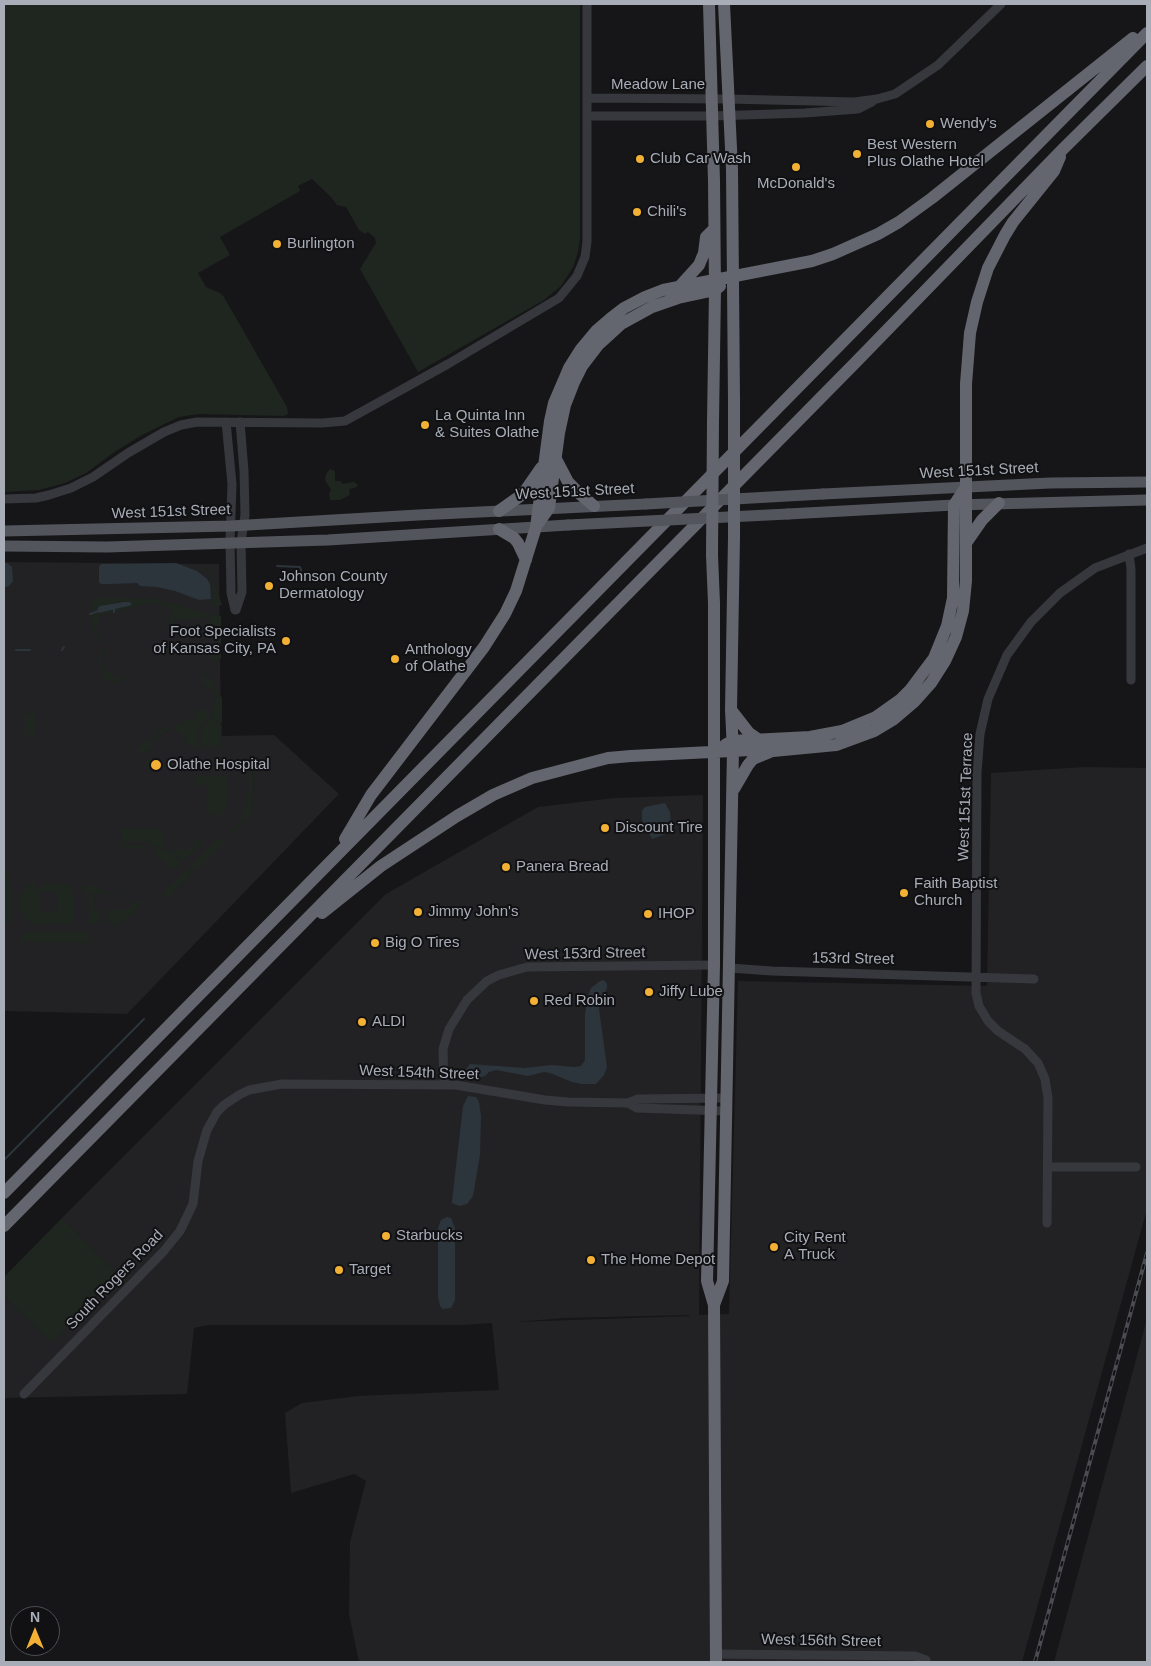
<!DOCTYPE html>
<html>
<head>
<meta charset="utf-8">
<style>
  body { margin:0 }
  #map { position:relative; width:1151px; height:1666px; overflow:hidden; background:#161618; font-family:Arial,sans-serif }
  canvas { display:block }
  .frame { position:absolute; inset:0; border:5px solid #a8adb8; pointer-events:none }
  .north { position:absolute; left:10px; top:1606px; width:50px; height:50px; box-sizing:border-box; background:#111113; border:1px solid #4d4f55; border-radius:50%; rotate:0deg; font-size:14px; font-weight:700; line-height:20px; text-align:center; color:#a8adb8 }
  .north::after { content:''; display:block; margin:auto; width:18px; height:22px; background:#f2b134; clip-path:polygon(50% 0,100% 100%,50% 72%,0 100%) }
</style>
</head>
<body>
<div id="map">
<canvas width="1151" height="1666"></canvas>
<div class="frame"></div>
<div class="north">N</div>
</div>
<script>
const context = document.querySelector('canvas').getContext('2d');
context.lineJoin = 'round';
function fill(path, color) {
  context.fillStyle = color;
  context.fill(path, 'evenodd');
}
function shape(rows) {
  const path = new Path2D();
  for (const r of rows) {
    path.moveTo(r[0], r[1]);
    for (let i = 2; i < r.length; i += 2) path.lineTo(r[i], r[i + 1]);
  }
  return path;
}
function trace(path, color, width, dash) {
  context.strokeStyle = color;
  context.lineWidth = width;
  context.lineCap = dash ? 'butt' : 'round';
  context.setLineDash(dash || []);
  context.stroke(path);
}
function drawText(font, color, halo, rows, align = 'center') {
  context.font = font + ' Arial,sans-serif';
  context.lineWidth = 4;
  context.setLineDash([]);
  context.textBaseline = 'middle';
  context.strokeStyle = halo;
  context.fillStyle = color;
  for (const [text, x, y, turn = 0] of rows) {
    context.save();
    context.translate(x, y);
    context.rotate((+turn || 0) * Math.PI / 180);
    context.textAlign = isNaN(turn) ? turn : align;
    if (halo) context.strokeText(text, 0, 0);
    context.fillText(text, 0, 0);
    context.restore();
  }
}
fill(shape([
  [4,562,219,564,221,736,274,735,339,794,127,1014,4,1011],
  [1084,767,1147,768,1147,1209,1022,1662,359,1662,349,1614,350,1542,366,1481,354,1474,291,1493,285,1413,302,1403,358,1396,499,1390,492,1323,461,1325,208,1325,194,1328,187,1394,4,1398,4,1296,52,1342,107,1285,121,1279,62,1218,386,894,538,807,614,798,703,795,699,1315,729,1314,738,981,987,986,991,773],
  [689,1315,690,1316,515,1322,565,1318],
  [1147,1319,1147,1662,1054,1662]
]), '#222225');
fill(shape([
  [4,4,580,4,580,238,578,252,573,267,561,286,544,300,418,372,360,269,376,243,375,238,368,232,365,234,359,230,346,207,337,205,331,197,312,179,298,186,300,191,220,237,230,255,198,273,206,287,220,293,224,297,287,407,288,414,284,416,198,414,179,417,142,435,116,451,86,473,65,483,39,490,4,492],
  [330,469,335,471,335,481,340,481,343,484,354,482,357,484,358,486,354,488,349,489,350,495,340,500,330,500,329,494,331,490,325,480,326,474],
  [197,565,207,570,211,574,222,605,212,606,213,591,211,578,204,570,196,567],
  [97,598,132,598,134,600,138,598,155,599,200,612,221,616,221,659,211,661,211,653,217,651,214,623,209,622,208,616,206,616,206,618,173,620,174,626,172,626,169,625,168,618,173,615,170,610,164,605,151,603,137,606,136,605,135,607,115,612,115,609,132,605,130,602,127,601,100,606,96,608,94,612,91,613,92,602],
  [113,609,113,612,99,616,99,621,95,623,98,640,103,639,104,640,98,643,95,639,91,614],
  [104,650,106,653,101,655,104,672,110,671,112,678,123,675,125,680,111,683,103,679,98,655,100,651],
  [206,675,211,678,213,684,222,698,222,723,217,722,212,715,214,704,217,697,213,691,203,683,203,678],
  [201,710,206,710,211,715,198,730,197,738,200,747,191,747,187,743,182,735,176,730,174,725,187,721,188,722,188,720,199,716,196,716,195,712],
  [25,714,35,714,35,733,37,734,27,735,27,739,25,739],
  [211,717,216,723,222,726,221,744,218,747,206,747,201,742,200,733],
  [170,726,172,730,164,731,157,739,151,738,151,750,137,755,137,748,141,745,148,739,157,734,156,732],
  [145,760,157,760,166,765,218,765,218,768,145,768],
  [249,770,253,770,252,812,231,834,229,831,238,822,246,805,249,791],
  [200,776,223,776,228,780,228,800,224,815,213,816,204,807,207,803,208,785,194,785,195,779],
  [122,829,163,829,163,848,154,845,148,845,148,841,122,842],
  [222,837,226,840,195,871,193,870,190,867,213,843],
  [203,839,201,844,184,861,172,850,185,850,186,846,193,846,194,842],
  [122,844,155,847,163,850,170,850,182,862,176,869,172,869,159,857,156,856,154,848,122,848],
  [188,868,192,873,168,898,163,894],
  [6,873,10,873,9,882,12,889,12,918,9,923,4,923,4,914,6,913],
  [30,883,35,883,35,886,41,888,41,892,39,892,39,911,58,911,58,892,43,892,43,884,64,883,72,889,74,897,74,918,72,923,30,924,20,910,20,895],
  [81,886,100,886,100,892,120,892,119,894,86,894],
  [93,896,93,910,99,911,99,920,95,924,89,924,89,903,87,897],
  [138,899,142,903,124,922,121,924,113,924,108,922,107,910,128,909],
  [26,932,30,934,30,932,87,932,87,937,91,943,26,942,24,940,22,948,20,945,21,937],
  [62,1218,122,1279,110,1288,106,1285,52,1343,4,1296,4,1277]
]), '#1e261f');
fill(shape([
  [4,563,7,563,12,567,13,581,9,586,4,588],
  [176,563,197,571,207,579,210,584,211,599,199,600,175,591,157,587,140,586,137,583,109,584,101,584,99,582,99,566,102,564],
  [124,602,130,602,132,605,99,613,97,609,100,606],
  [665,803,670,812,671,823,668,830,663,835,652,839,642,820,642,811,645,807],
  [604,980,607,984,607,988,599,1009,607,1067,604,1075,596,1084,581,1084,572,1082,550,1073,544,1072,528,1076,496,1070,489,1072,485,1076,478,1078,471,1077,466,1069,470,1064,525,1068,551,1065,574,1067,581,1066,585,1060,585,1014,588,996,591,988,600,981],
  [468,1096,476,1097,479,1102,481,1116,480,1155,473,1196,467,1204,459,1206,452,1203,452,1201,463,1106],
  [447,1217,451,1218,455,1228,455,1300,451,1308,443,1309,440,1306,438,1297,438,1228,441,1220]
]), '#2c353c');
trace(shape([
  [277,566,300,567,302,573],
  [114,609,114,612],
  [90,614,99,611],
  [16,650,30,650],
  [62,650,64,647],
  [4,1160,144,1019]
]), '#2c353c', 2);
trace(shape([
  [588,98,728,99,854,102,877,99,895,94,938,65,1001,4],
  [588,116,712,116,805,113,858,109,872,102],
  [226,422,232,484,230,542,231,593,235,610],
  [4,499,36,498,49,495,71,488,93,477,128,453,164,432,181,425,197,422,322,423,345,421,448,364,559,298,577,276,585,257,587,242,587,4],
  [1129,554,1131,569,1131,680],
  [236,610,242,592,241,542,245,515,244,471,240,422],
  [729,968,772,971,1034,979],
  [444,1085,443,1049,449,1029,467,1000,487,981,499,975,527,967,714,965],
  [628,1103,637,1108,726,1111],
  [1048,1167,1136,1167],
  [1047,1223,1048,1098,1045,1079,1038,1063,1025,1049,998,1031,988,1021,979,1006,976,993,977,773,980,734,988,699,1007,655,1031,622,1060,593,1095,568,1147,548],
  [24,1394,163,1252,180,1231,193,1204,198,1161,207,1130,217,1112,224,1105,239,1095,249,1090,282,1084,456,1085,545,1100,568,1102,628,1103,638,1099,726,1098],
  [716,1654,915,1656,926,1660]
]), '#37383d', 9);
trace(shape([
  [823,494,1050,483,1147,482],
  [788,514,954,505,1147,500],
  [4,531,231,526,418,515,646,504],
  [4,546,107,547,328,540,568,525]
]), '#53555c', 11);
trace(shape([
  [709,4,714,181,715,290,713,422],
  [724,4,732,169,734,400],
  [680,286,699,265,704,253,706,237,714,229],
  [556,459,568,482,581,495,594,506],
  [499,511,523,494,541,468],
  [537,525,549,508,559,433,565,405,574,382,582,366,598,345,621,324,652,307,678,298,715,290,720,286],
  [499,529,514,538,518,543,526,560],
  [966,543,982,520,999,503],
  [712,555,714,603,714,965,707,1281,714,1305,716,1662],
  [731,710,749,733,759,740],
  [725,745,732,741,810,737,842,731,876,717,900,700,910,690,934,658,947,626,953,598,954,505,966,487],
  [734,789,748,765,753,759,770,752],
  [345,839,371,795,484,647,505,614,516,591,536,527,550,421,554,403,569,368,581,349,596,331,611,318,624,308,645,297,663,290,812,261,833,254,878,234,899,222,932,198,1133,38],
  [322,913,381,866,457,816,493,795,532,778,608,758,631,756,751,750,773,751,836,745,874,731,894,719,914,702,931,683,945,661,956,637,963,611,966,581,966,384,970,333,977,302,988,268,1005,235,1013,222,1054,171,1060,157],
  [4,1193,1147,33],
  [4,1226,855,363,1063,149,1147,66],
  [714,1305,723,1281,733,750,731,710,734,537]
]), '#63666e', 12);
const rail = shape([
  [1035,1662,1147,1253]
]);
trace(rail, '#4a4c52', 4);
trace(rail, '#111113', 2, [5.5]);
trace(shape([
  [646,504,823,494],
  [568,525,788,514]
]), '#53555c', 11);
trace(shape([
  [734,400,734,537],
  [712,555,713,422]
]), '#63666e', 12);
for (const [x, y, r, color] of [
  [930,124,5,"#f2b134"],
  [857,154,5,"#f2b134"],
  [640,159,5,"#f2b134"],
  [796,167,5,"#f2b134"],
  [637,212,5,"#f2b134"],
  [277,244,5,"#f2b134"],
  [425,425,5,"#f2b134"],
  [269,586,5,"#f2b134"],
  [286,641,5,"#f2b134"],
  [395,659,5,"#f2b134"],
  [156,765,6,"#f2b134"],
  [605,828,5,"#f2b134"],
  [506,867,5,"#f2b134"],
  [904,893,5,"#f2b134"],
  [418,912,5,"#f2b134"],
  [648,914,5,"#f2b134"],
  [375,943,5,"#f2b134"],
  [649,992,5,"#f2b134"],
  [534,1001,5,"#f2b134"],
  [362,1022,5,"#f2b134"],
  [386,1236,5,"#f2b134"],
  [774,1247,5,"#f2b134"],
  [591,1260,5,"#f2b134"],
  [339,1270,5,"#f2b134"]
]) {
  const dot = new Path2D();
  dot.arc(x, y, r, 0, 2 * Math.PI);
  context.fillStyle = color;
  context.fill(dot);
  trace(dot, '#111113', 2);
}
drawText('15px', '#a8adb8', '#111113', [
  ["Meadow Lane",658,85],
  ["West 151st Street",979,471,-3],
  ["West 151st Street",575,492,-3],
  ["West 151st Street",171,512,-2],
  ["West 151st Terrace",966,797,-88],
  ["West 153rd Street",585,954,-1],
  ["153rd Street",853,959,1],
  ["West 154th Street",419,1073,2],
  ["South Rogers Road",115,1280,-46],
  ["West 156th Street",821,1641,1]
]);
drawText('15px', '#a8adb8', '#111113', [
  ["Wendy's",940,124],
  ["Best Western",867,145],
  ["Plus Olathe Hotel",867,162],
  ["Club Car Wash",650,159],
  ["McDonald's",796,184,"center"],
  ["Chili's",647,212],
  ["Burlington",287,244],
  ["La Quinta Inn",435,416],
  ["& Suites Olathe",435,433],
  ["Johnson County",279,577],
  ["Dermatology",279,594],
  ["Foot Specialists",276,632,"right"],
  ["of Kansas City, PA",276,649,"right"],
  ["Anthology",405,650],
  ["of Olathe",405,667],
  ["Olathe Hospital",167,765],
  ["Discount Tire",615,828],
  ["Panera Bread",516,867],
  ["Faith Baptist",914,884],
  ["Church",914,901],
  ["Jimmy John's",428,912],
  ["IHOP",658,914],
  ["Big O Tires",385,943],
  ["Jiffy Lube",659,992],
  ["Red Robin",544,1001],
  ["ALDI",372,1022],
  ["Starbucks",396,1236],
  ["City Rent",784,1238],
  ["A Truck",784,1255],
  ["The Home Depot",601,1260],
  ["Target",349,1270]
], 'left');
</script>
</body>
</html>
